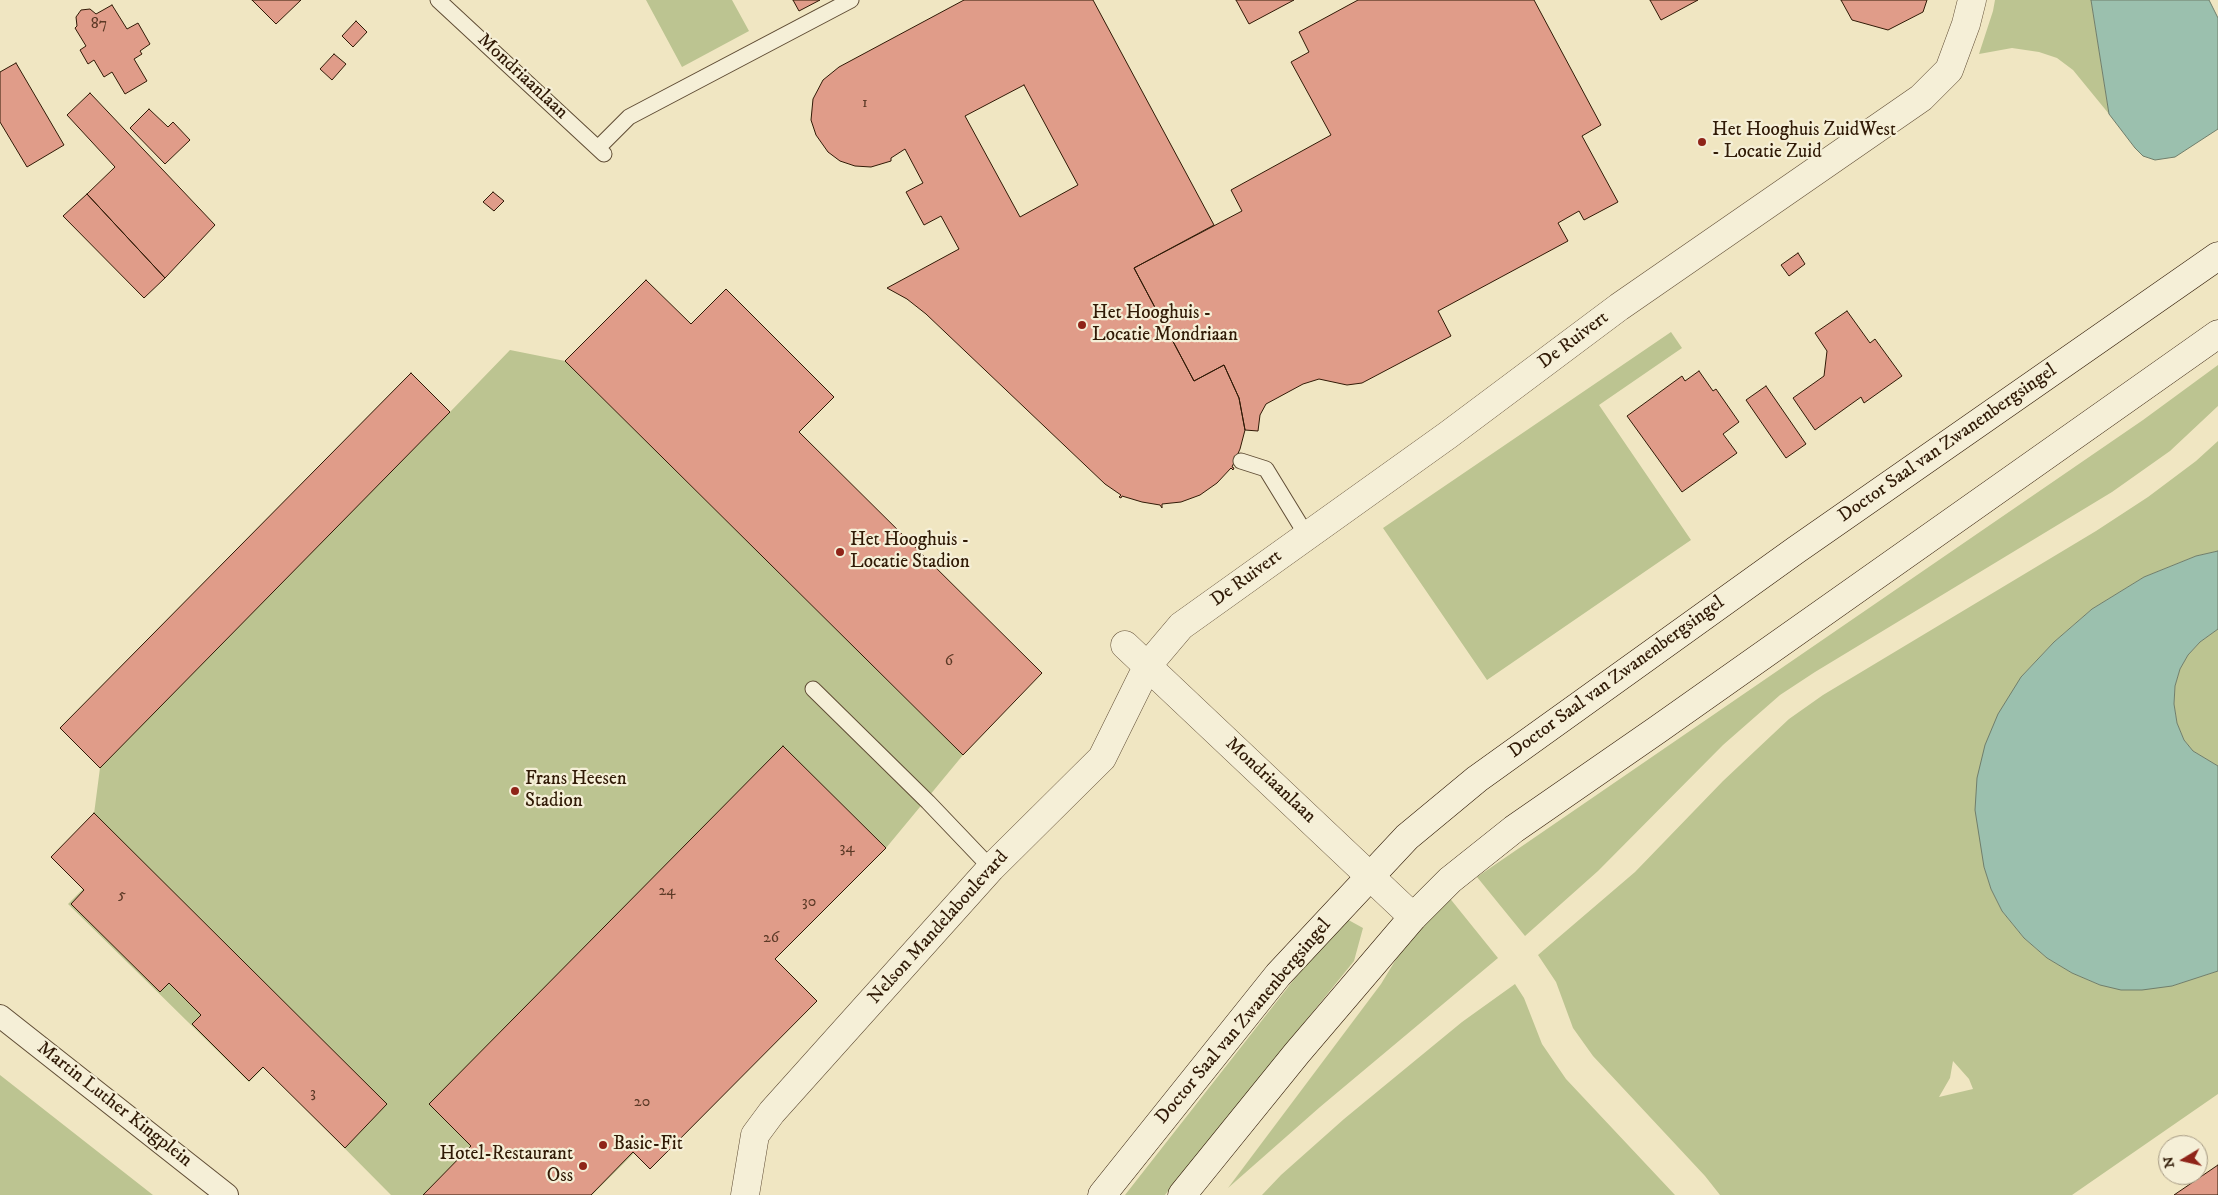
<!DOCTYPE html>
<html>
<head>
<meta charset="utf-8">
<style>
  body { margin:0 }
  #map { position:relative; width:2218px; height:1195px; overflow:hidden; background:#f0e6c2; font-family:"IM FELL DW Pica",serif }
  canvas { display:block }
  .north { position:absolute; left:2158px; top:1135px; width:50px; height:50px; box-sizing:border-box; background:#f5efd7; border:1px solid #a69a83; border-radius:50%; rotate:261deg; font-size:14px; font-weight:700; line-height:20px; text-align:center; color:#301a06 }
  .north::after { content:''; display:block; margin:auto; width:18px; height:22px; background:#8f2418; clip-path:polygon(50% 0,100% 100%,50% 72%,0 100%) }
</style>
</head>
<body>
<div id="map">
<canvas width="2218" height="1195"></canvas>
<div class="north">N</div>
</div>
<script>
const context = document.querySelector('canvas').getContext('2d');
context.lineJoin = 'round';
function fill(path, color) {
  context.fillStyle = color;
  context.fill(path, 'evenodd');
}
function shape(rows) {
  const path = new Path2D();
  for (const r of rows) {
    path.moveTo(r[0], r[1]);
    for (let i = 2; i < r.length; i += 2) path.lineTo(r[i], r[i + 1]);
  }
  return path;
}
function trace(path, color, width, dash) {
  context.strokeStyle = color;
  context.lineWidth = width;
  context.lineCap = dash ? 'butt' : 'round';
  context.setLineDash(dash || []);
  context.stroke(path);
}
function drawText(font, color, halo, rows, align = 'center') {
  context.font = font + ' "IM FELL DW Pica",serif';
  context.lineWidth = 4.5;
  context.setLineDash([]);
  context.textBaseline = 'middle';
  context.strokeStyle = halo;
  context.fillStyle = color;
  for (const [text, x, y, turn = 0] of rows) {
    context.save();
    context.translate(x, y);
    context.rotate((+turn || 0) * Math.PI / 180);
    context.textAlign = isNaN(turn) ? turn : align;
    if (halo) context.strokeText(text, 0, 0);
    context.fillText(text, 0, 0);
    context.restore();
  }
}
fill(shape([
  [646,0,732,0,749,31,682,67],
  [1995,0,2091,0,2109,114,2073,70,2057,58,2039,52,2012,48,1979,54,1993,11],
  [1671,332,1682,348,1599,405,1691,540,1487,680,1383,528],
  [510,350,565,361,963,755,886,848,774,960,650,1169,634,1153,592,1195,391,1195,264,1067,249,1082,68,904,83,889,51,857,94,814,100,768,60,728,411,373,450,412],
  [2218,365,2218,406,2170,451,2112,492,1815,672,1780,695,1723,745,1598,871,1525,936,1477,877,2143,420],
  [2218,441,2218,551,2196,556,2144,577,2092,609,2054,642,2021,677,1984,867,1991,889,2002,911,2024,938,2047,958,2072,973,2100,985,2172,986,2218,971,2218,1094,2072,1195,1720,1195,1705,1176,1593,1056,1573,1028,1556,982,1538,955,1635,872,1723,781,1789,719,1823,695,2096,531,2148,497,2196,461],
  [1953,1061,1969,1079,1973,1089,1939,1097,1950,1078],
  [2218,629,2218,766,2193,751,2184,740,2177,723,2174,704,2175,686,2180,669,2188,655,2200,642],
  [1448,896,1498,958,1320,1107,1228,1188,1381,984,1409,938],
  [1343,917,1363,928,1354,961,1165,1195,1125,1195],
  [1515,984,1524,998,1542,1044,1566,1079,1675,1195,1262,1195,1281,1175,1344,1119,1462,1022],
  [0,1075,153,1195,0,1195]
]), '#bcc491');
const water = shape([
  [2091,0,2209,0,2218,18,2218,129,2175,157,2155,160,2143,156,2135,148,2109,114,2091,0],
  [2218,551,2218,629,2200,642,2188,655,2180,669,2175,686,2174,704,2177,723,2184,740,2193,751,2218,766,2218,971,2172,986,2142,990,2121,990,2100,985,2072,973,2047,958,2024,938,2002,911,1991,889,1984,867,1975,810,1977,778,1985,745,1998,714,2021,677,2054,642,2092,609,2144,577,2196,556,2218,551]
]);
fill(water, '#9bc0ae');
trace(water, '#707e6b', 1);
const building = shape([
  [252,0,301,0,276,24,252,0],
  [793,0,820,0,799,11,793,0],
  [964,0,1093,0,1214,225,1134,268,1194,381,1224,365,1239,398,1245,430,1240,449,1232,467,1234,468,1233,470,1231,468,1217,483,1200,495,1181,502,1162,504,1162,508,1160,505,1142,502,1122,496,1121,498,1119,497,1121,495,1105,484,926,314,907,299,887,288,959,249,941,216,924,225,906,192,923,183,905,149,891,158,891,161,871,167,855,166,840,161,828,152,816,135,811,120,813,99,823,80,839,67,964,0],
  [1024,85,1078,185,1020,217,965,116,1024,85],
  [1236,0,1294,0,1249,24,1236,0],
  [1358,0,1534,0,1601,125,1582,136,1618,202,1584,220,1579,211,1558,223,1568,241,1438,311,1451,336,1362,383,1347,385,1319,379,1303,384,1266,404,1260,415,1258,431,1245,430,1239,398,1224,365,1194,381,1134,268,1242,211,1231,190,1331,135,1291,62,1309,52,1299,32,1358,0],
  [1650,0,1698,0,1661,20,1650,0],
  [1841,0,1927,0,1923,12,1888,30,1852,20,1841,0],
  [112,5,127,29,138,23,150,44,140,51,142,54,134,59,147,81,125,94,112,72,104,77,94,60,88,64,80,50,86,46,75,28,77,26,76,17,81,10,90,9,96,14,112,5],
  [356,21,367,32,353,47,342,36,356,21],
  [334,54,346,64,332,80,320,69,334,54],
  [16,63,64,145,27,167,0,122,0,72,16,63],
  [90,93,215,225,165,278,87,194,115,167,67,115,90,93],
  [149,109,168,127,173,122,190,140,165,164,130,128,149,109],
  [493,192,504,201,494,211,483,202,493,192],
  [87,194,165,278,144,298,63,216,87,194],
  [1798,253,1805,264,1789,276,1781,265,1798,253],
  [646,280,691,324,726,289,834,397,799,432,1042,673,963,755,565,361,646,280],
  [1847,311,1870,343,1875,339,1902,376,1864,403,1861,397,1815,430,1793,398,1824,376,1827,351,1815,333,1847,311],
  [1699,371,1713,391,1716,389,1739,422,1723,434,1737,453,1682,492,1627,416,1682,376,1685,381,1699,371],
  [411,373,450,412,100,768,60,728,411,373],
  [1766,386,1806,444,1786,458,1746,400,1766,386],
  [783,746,886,848,775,959,817,1001,650,1169,633,1152,591,1195,423,1195,471,1146,429,1104,783,746],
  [94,813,387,1104,345,1148,263,1067,249,1081,192,1024,201,1015,169,983,160,992,71,904,84,890,51,857,94,813],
  [2218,1165,2218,1195,2174,1195,2218,1165]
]);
fill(building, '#e09c89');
trace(building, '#301a06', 1);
const service = shape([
  [438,0,604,154],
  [598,148,629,117,851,0],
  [1241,461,1266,469,1307,536],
  [813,689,928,802,991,868]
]);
const pedestrian = shape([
  [0,1016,227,1195]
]);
const minor = shape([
  [1125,645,1413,917],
  [745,1195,755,1135,772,1112,991,868,1102,758,1148,665,1181,626,1448,435,1619,307,1921,98,1949,70,1966,24,1972,0]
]);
const secondary = shape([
  [1102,1195,1278,975,1407,837,1477,779,1796,550,2218,256],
  [1182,1195,1297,1053,1413,917,1450,880,1514,829,1657,730,2218,334]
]);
trace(service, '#604d35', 17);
trace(pedestrian, '#604d35', 24);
trace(minor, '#604d35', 29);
trace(secondary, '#301a06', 29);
trace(service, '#f5efd7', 15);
trace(pedestrian, '#f5efd7', 22);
trace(minor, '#f5efd7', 28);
trace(secondary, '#f5efd7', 28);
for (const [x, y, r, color] of [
  [1702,142,5,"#8f2418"],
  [1082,325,5,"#8f2418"],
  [840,552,5,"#8f2418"],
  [515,791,5,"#8f2418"],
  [603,1145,5,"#8f2418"],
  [583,1166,5,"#8f2418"]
]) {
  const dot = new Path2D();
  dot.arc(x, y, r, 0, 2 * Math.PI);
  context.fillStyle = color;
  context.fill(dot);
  trace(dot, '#f5efd7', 2);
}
drawText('16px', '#5c3a27', null, [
  ["87",99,25],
  ["1",865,104],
  ["6",949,662],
  ["34",847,849],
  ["24",667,892],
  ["5",122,896],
  ["30",809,903],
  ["26",771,939],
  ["3",313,1094],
  ["20",642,1103]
]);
drawText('19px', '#301a06', '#f5efd7', [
  ["Mondriaanlaan",522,77,43],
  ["De Ruivert",1574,341,-37],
  ["Doctor Saal van Zwanenbergsingel",1948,444,-35],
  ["De Ruivert",1247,579,-36],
  ["Doctor Saal van Zwanenbergsingel",1617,678,-36],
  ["Mondriaanlaan",1270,781,43],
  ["Nelson Mandelaboulevard",939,928,-48],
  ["Doctor Saal van Zwanenbergsingel",1244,1022,-50],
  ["Martin Luther Kingplein",114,1105,38]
]);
drawText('19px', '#301a06', '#f5efd7', [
  ["Het Hooghuis ZuidWest",1712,131],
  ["- Locatie Zuid",1712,153],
  ["Het Hooghuis -",1092,314],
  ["Locatie Mondriaan",1092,336],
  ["Het Hooghuis -",850,541],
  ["Locatie Stadion",850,563],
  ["Frans Heesen",525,780],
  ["Stadion",525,802],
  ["Basic-Fit",613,1145],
  ["Hotel-Restaurant",573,1155,"right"],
  ["Oss",573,1177,"right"]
], 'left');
</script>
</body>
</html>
